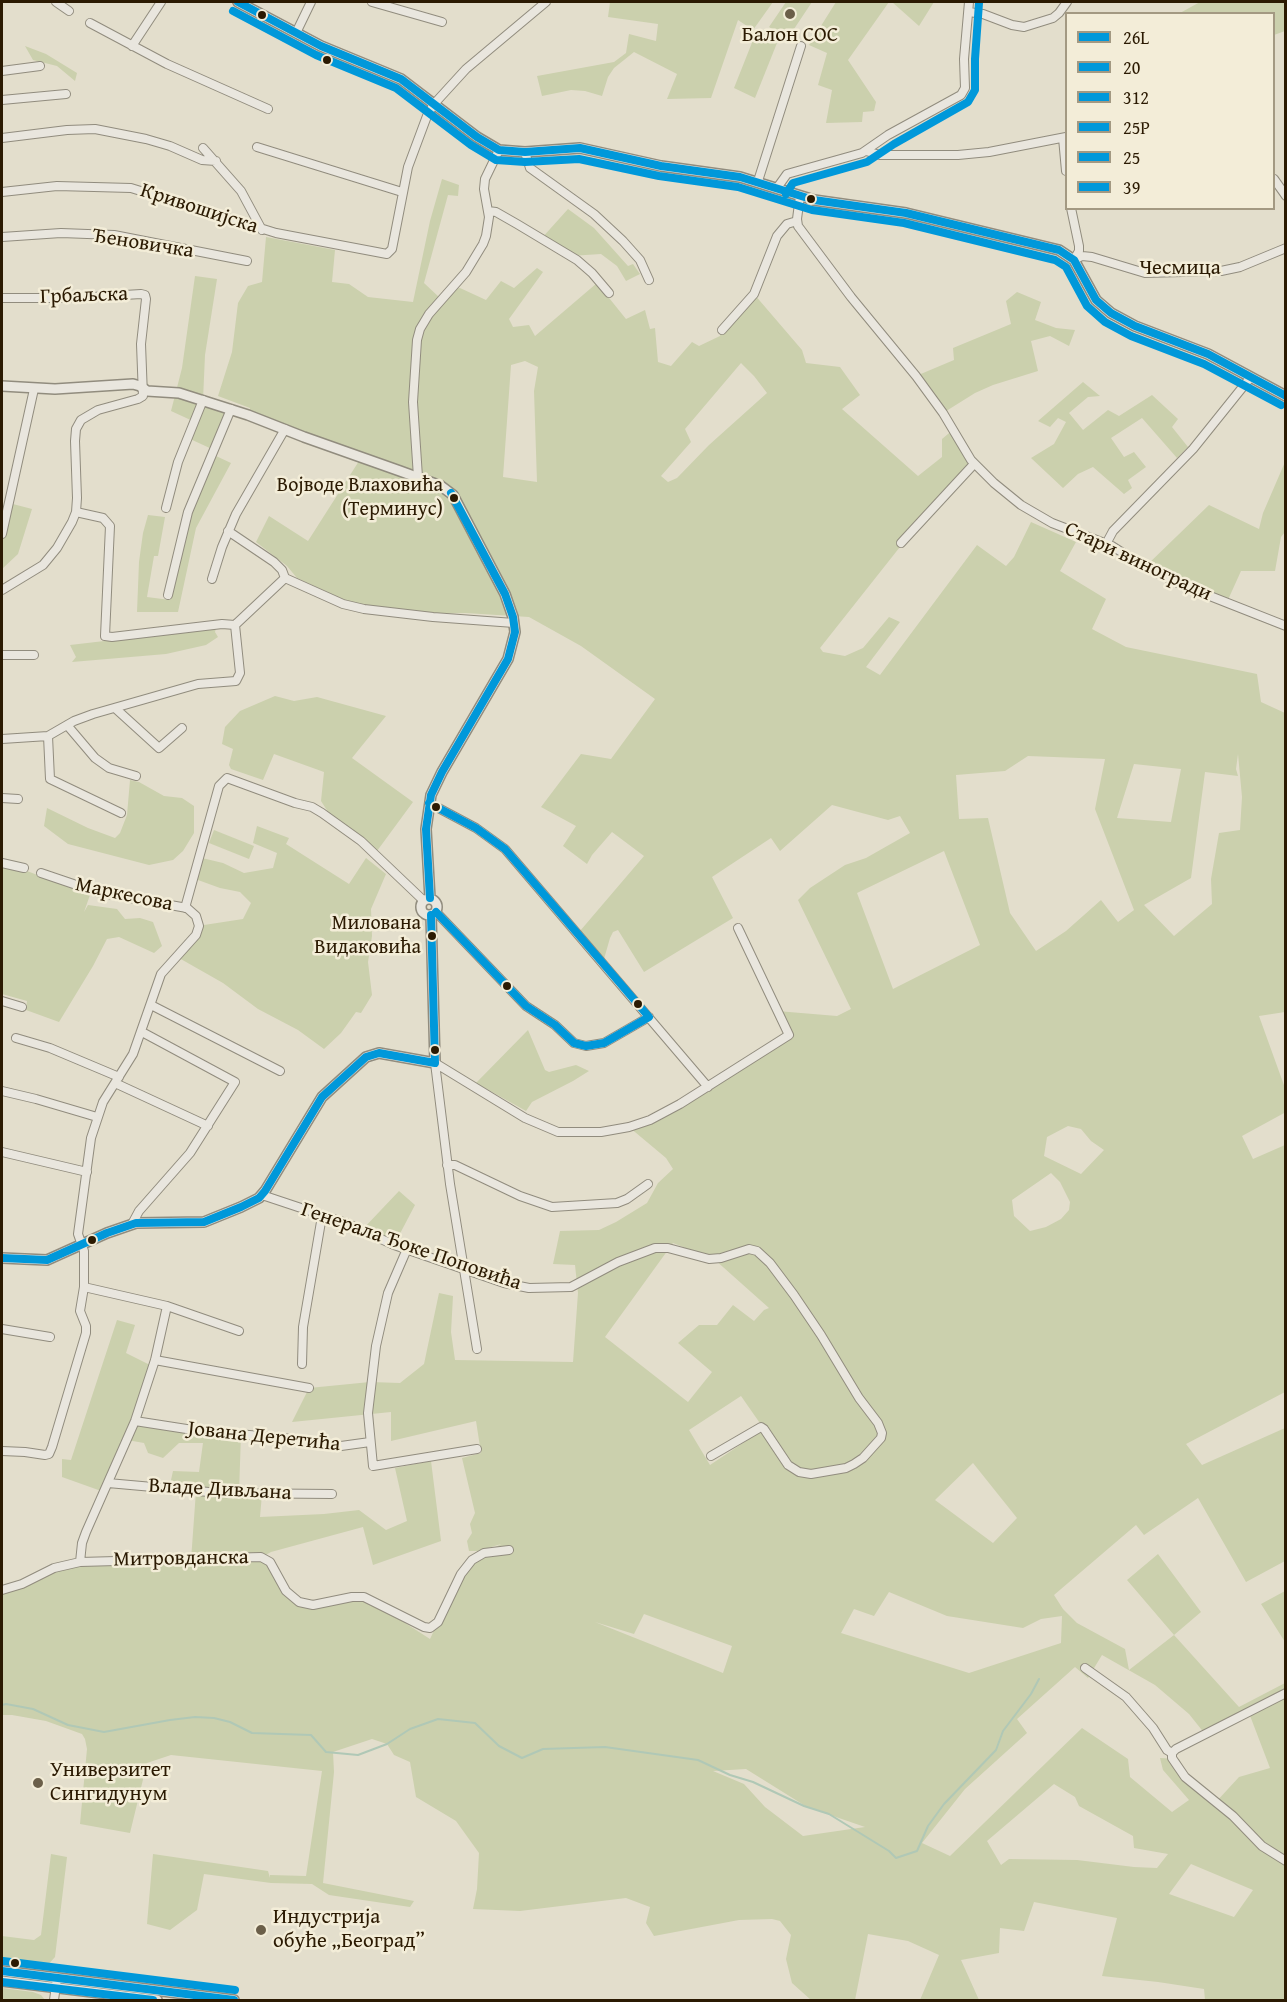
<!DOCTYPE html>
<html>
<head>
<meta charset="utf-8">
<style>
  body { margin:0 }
  #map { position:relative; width:1287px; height:2002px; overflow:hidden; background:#e3decc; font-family:"Gentium Book Plus",serif }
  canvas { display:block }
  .frame { position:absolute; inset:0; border:3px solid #2b1a02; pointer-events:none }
  .legend { position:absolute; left:1065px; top:12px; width:210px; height:198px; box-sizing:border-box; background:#f3edd8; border:2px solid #a39982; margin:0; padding:8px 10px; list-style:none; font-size:18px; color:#2b1a02 }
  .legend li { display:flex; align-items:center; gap:12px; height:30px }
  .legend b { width:30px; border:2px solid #a39982 }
</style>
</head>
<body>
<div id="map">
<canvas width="1287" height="2002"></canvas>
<div class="frame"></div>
<ul class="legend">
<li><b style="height:8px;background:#0098da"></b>26L</li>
<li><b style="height:8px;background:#0098da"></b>20</li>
<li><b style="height:8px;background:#0098da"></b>312</li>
<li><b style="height:8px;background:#0098da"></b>25P</li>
<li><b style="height:8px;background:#0098da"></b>25</li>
<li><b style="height:8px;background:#0098da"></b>39</li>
</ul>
</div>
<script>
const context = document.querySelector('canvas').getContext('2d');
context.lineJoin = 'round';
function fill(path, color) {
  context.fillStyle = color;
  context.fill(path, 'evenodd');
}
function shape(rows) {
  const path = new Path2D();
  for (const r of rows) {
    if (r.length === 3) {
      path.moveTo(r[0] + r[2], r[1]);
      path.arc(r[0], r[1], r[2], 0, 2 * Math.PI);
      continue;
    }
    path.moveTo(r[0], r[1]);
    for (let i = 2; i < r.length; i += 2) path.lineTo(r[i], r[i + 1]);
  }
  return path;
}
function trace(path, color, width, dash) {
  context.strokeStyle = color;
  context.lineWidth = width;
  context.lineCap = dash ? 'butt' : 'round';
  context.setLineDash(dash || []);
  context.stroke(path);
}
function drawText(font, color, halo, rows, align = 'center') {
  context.font = font + ' "Gentium Book Plus",serif';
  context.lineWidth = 5;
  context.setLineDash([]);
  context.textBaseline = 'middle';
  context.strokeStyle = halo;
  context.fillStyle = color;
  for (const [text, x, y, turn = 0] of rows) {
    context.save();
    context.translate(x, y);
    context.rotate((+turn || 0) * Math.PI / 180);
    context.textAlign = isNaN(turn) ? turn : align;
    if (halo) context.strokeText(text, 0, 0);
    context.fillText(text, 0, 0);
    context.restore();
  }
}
fill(shape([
  [610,2,773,2,753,30,738,20,711,98,667,99,677,74,634,52,614,68,608,77,602,96,585,91,571,90,542,96,537,76,614,62,626,53,629,34,656,41,658,24,608,17],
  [786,2,812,2,788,38,769,27],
  [836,2,889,2,848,60,876,102,874,111,863,112,862,122,826,123,832,90,818,85,827,53,809,45],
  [892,2,934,2,919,26],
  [1200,2,1285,2,1285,31,1274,35,1274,14,1180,13],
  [757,30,779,38,755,98,734,88],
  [25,46,46,54,77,73,75,81,57,66,33,60],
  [442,179,459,185,458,196,448,195,424,283,440,298,448,290,460,288,486,300,501,281,514,288,537,268,543,272,509,319,513,327,529,325,535,336,597,283,626,319,645,310,650,329,655,328,658,362,671,366,692,342,699,346,720,336,722,330,754,294,802,350,806,363,840,367,860,395,842,409,918,476,942,457,942,439,954,429,974,464,911,533,820,648,823,652,845,656,863,648,889,617,900,622,866,667,880,675,977,545,1006,566,1014,557,1031,522,1076,542,1060,571,1106,599,1092,629,1126,647,1257,674,1261,702,1285,713,1285,1012,1259,1016,1285,1088,1286,1112,1242,1136,1253,1159,1285,1145,1285,1392,1186,1444,1202,1465,1285,1428,1285,1561,1246,1582,1198,1498,1144,1535,1136,1525,1054,1595,1063,1609,1077,1623,1125,1649,1129,1670,1174,1635,1127,1580,1158,1554,1201,1612,1174,1635,1239,1707,1285,1683,1285,2000,1205,2000,1204,1989,1158,1982,1102,1976,1117,1918,1034,1902,1024,1931,1000,1928,999,1953,961,1960,979,2000,920,2000,939,1955,908,1941,868,1934,855,2000,811,2000,792,1983,786,1959,791,1935,780,1921,772,1919,739,1920,654,1936,646,1923,650,1907,626,1898,520,1911,473,1909,477,1889,479,1853,456,1821,416,1797,410,1762,394,1755,387,1744,372,1739,333,1752,334,1772,323,1883,414,1901,410,1907,329,1895,312,1884,271,1883,204,1874,197,1910,170,1930,147,1924,153,1854,268,1871,270,1878,270,1875,306,1876,322,1771,171,1755,147,1763,130,1833,80,1824,87,1749,85,1739,82,1734,46,1721,12,1715,2,1715,2,1590,63,1566,191,1560,196,1491,169,1489,173,1471,199,1472,203,1443,179,1443,163,1458,148,1453,144,1443,127,1440,104,1492,62,1477,62,1459,71,1460,117,1320,135,1325,126,1353,152,1366,135,1421,241,1434,239,1493,262,1494,260,1517,324,1514,359,1510,386,1530,407,1521,395,1468,431,1461,441,1541,373,1565,363,1527,271,1552,262,1557,286,1591,299,1602,365,1601,388,1612,430,1639,461,1574,472,1560,501,1544,478,1551,469,1551,467,1541,472,1533,470,1524,475,1513,462,1458,481,1453,476,1421,391,1441,391,1412,292,1422,309,1388,370,1382,400,1383,424,1364,439,1293,453,1296,451,1332,455,1360,573,1362,578,1293,575,1265,553,1264,560,1231,599,1230,616,1222,647,1203,658,1183,673,1169,666,1158,629,1127,640,1125,789,1035,777,1011,837,1016,851,1009,798,900,810,888,845,865,866,858,910,833,900,816,888,820,832,805,780,851,771,838,712,877,733,918,644,972,618,930,613,932,610,938,604,959,580,931,644,856,612,832,592,855,587,864,563,846,576,826,541,807,581,754,611,759,655,699,581,646,529,617,465,613,424,614,355,605,297,578,287,566,256,542,269,516,308,541,359,461,249,415,250,408,218,396,232,352,238,303,248,286,262,282,266,237,335,250,332,282,349,284,368,297,413,302,430,221],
  [525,361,538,367,534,391,537,482,503,477,511,365],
  [741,363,754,376,767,393,709,445,677,478,668,482,661,476,691,442,685,429],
  [1238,754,1242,797,1240,830,1219,833,1211,879,1212,904,1174,936,1144,905,1191,878,1205,772,1238,776,1236,769],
  [1028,756,1105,759,1095,809,1134,910,1118,922,1101,900,1066,931,1036,951,1010,913,988,818,959,819,956,775,1005,771],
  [1134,764,1181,769,1171,822,1117,818],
  [944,851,980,945,893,989,857,893],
  [1068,1126,1081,1129,1091,1141,1104,1150,1081,1174,1044,1156,1047,1137],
  [1051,1173,1060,1182,1070,1202,1069,1210,1061,1219,1046,1227,1030,1231,1014,1216,1012,1200],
  [673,1243,714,1259,769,1308,764,1310,754,1321,733,1305,717,1325,699,1325,678,1343,712,1372,688,1402,605,1337],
  [741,1396,764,1429,710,1465,689,1430],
  [973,1463,1017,1518,993,1543,935,1500],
  [889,1592,947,1616,1023,1628,1041,1619,1062,1616,1061,1643,969,1673,841,1633,854,1609,874,1616],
  [644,1614,732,1646,723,1673,595,1622,634,1634],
  [1102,1655,1155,1685,1189,1714,1205,1734,1249,1713,1270,1768,1239,1777,1216,1802,1194,1786,1179,1759,1160,1758,1163,1770,1189,1800,1172,1812,1130,1777,1128,1759,1082,1728,950,1856,922,1843,965,1789,1027,1733,1017,1719,1075,1667,1088,1678],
  [746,1769,807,1807,865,1827,803,1836,765,1807,744,1784,713,1771],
  [1054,1784,1075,1797,1079,1806,1133,1836,1134,1848,1168,1854,1157,1868,1134,1867,1077,1860,1009,1859,1001,1865,987,1841],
  [1191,1864,1253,1890,1234,1917,1169,1894],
  [568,209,594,228,628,266,633,264,640,274,626,281,617,266,601,254,570,256,541,239],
  [195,276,217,279,205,355,203,400,231,409,214,450,188,438,195,422,171,411,182,368],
  [1017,292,1041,302,1035,320,1056,328,1075,330,1069,346,1050,336,1031,341,1038,371,993,385,975,393,943,413,916,376,954,360,953,348,1011,324,1006,301],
  [1083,382,1100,396,1088,397,1069,413,1083,430,1108,410,1119,416,1152,395,1178,419,1172,427,1188,447,1177,458,1142,418,1111,438,1124,457,1134,452,1146,467,1128,480,1132,488,1124,494,1093,467,1078,474,1063,488,1031,458,1054,444,1066,422,1058,418,1050,427,1038,421],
  [216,456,231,463,196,528,178,612,137,612,139,562,143,533,148,515,165,517,158,556,154,556,147,597,170,600,187,523,207,472],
  [1285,462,1285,532,1281,537,1275,571,1241,571,1227,602,1145,567,1209,505,1259,529,1263,513],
  [9,503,32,509,18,554,2,569,2,534],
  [216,628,215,632,218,637,206,645,166,654,72,662,76,657,70,645],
  [275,696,294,701,317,697,386,716,352,758,413,802,377,851,328,812,321,801,324,772,274,754,263,780,231,769,229,765,233,749,222,744,225,727,240,711],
  [130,780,139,782,164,796,182,798,194,806,194,833,183,851,173,860,149,865,68,844,44,826,47,808,88,828,115,838,120,833,127,815],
  [257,826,289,838,286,844,349,884,366,858,386,874,371,909,372,936,368,962,372,995,361,1013,356,1012,341,1033,324,1049,298,1030,258,1009,223,983,179,958,204,925,243,919,251,903,240,892,220,888,198,880,196,876,202,858,223,863,244,873,273,868,277,853,253,843],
  [214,830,254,846,249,859,209,843],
  [2,866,27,871,90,895,84,912,88,905,117,909,125,919,140,918,153,922,162,946,154,953,119,937,107,939,93,966,59,1022,26,1010,27,1001,2,994],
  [528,1030,545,1070,549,1072,576,1065,589,1071,573,1081,532,1102,526,1111,476,1083],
  [399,1191,415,1205,394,1245,362,1230],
  [1285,1591,1285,1642,1261,1604],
  [51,1854,67,1857,55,1957,45,1968,2,1962,2,1936,34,1940,41,1935],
  [2,1988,33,1992,41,1995,45,2000,2,2000]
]), '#cbd0ad');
trace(shape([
  [2,1705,6,1704,33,1709,68,1725,104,1732,170,1720,195,1717,214,1718,230,1722,252,1733,311,1735,326,1752,358,1755,387,1744,410,1729,438,1719,475,1723,499,1746,522,1758,543,1749,605,1747,698,1760,730,1775,753,1782,804,1806,829,1814,889,1851,896,1858,917,1851,928,1826,944,1804,996,1750,1003,1731,1031,1694,1039,1679]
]), '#b0c8b6', 2);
const minor = shape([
  [56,2,69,11],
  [372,2,442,22],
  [969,12,983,14,1012,25,1024,27,1053,18,1059,13,1067,2],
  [90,23,167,64,268,109],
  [296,33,311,2],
  [132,46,161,2],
  [2,71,40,66],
  [2,100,66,94],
  [2,138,67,130,95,129,146,139,170,146,202,160,216,161],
  [1063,138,1066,171],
  [257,147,402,192],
  [203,148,241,191,262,230],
  [866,151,880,155,958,155,989,152,1066,137],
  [525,152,530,168,594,214,623,241,640,260,649,280],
  [1274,179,1286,196],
  [758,181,801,46],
  [777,188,787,174,862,153,888,135,961,95,965,88,964,59,969,2],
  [2,192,57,186,131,188,276,233,387,254,392,249,408,167,427,116,434,104,466,69,546,2],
  [800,196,797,219,798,226,851,297,916,376,943,413,971,460,994,483,1021,505,1052,523,1112,546,1145,567,1182,585,1286,626],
  [1071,208,1079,246,1079,251,1075,258],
  [488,211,496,212,517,224,577,260,592,273,609,293],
  [2,237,61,233,114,235,247,261],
  [1074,260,1082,256,1092,257,1145,273,1221,271,1240,267,1286,248],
  [2,298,75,298,141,294,145,295,146,299,141,344,143,396,138,399,98,410,81,420,76,429,75,441,77,498,76,512,72,522,57,548,43,565,2,590],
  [722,330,754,294,777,236,787,224,797,221],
  [418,477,413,402,417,340,420,329,429,314,466,272,483,244,486,236,489,217,484,189,485,179,499,150],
  [166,508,178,462,203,400],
  [76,512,103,518,110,526,105,636,112,637,222,624,235,625],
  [228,531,274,562,282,570,285,578],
  [2,534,34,389],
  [901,543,974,464],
  [1106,544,1113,531,1193,449,1250,378],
  [285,578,343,604,364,609,433,617,514,623],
  [212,579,222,547,236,514,285,429],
  [168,595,188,512,231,409],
  [2,655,34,655],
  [115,708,159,748,182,728],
  [67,725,95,758,109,768,136,776],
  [48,736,50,779,121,813],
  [2,739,48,736,74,721,93,714,198,684,236,681,240,673,235,625,285,578],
  [2,798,18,799],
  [429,803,476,828,505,849,708,1087],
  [2,863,24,868],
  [185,908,219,786,227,778,295,803,312,807,322,813,361,841,424,901],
  [436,912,526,1006,555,1025,574,1043,586,1046,604,1043,649,1017],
  [2,1001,22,1007],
  [151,1005,280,1071],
  [16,1038,50,1048,119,1077],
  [435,1063,525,1118,558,1132,601,1132,629,1127,650,1120,680,1104,789,1035,738,928],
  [435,1063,450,1184,477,1349],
  [115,1083,208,1126],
  [2,1091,36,1099,97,1117],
  [2,1152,87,1172],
  [447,1165,455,1165,520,1196,552,1207,617,1203,627,1199,648,1184],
  [262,1195,346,1223,394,1245,504,1283,529,1288,571,1287,618,1262,655,1248,668,1248,709,1259,721,1258,749,1249,757,1251,770,1263,794,1295,821,1335,859,1398,878,1423,882,1433,881,1438,863,1458,854,1464,846,1468,811,1474,799,1472,788,1465,764,1429,761,1427,711,1456],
  [132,1224,139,1211,190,1153,235,1082,142,1032],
  [407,1249,388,1293,376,1346,368,1413,373,1466,477,1449],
  [84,1287,167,1306,239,1331],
  [2,1329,50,1337],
  [155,1360,309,1388],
  [302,1364,303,1327,322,1216],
  [135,1421,193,1430,283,1438,341,1446,370,1442],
  [2,1451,25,1452,45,1455,49,1454,52,1447,86,1333,86,1326,80,1311,84,1287,84,1251,78,1234,91,1138,103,1102,133,1054,161,974,196,935,199,926,196,916,187,908,97,892,41,873],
  [108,1483,220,1493,332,1494],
  [80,1562,82,1543,86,1532,135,1421,155,1360,167,1306],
  [2,1590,22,1584,54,1568,80,1562,261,1557,270,1562,286,1591,299,1602,313,1605,352,1597,364,1597,424,1627,430,1628,438,1622,461,1574,472,1560,484,1553,509,1550],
  [1085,1668,1126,1697,1153,1728,1167,1750,1172,1753],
  [1286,1693,1176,1749,1172,1753,1172,1758,1185,1777,1233,1816,1262,1846,1286,1861],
  [54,2000,57,1978]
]);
const tertiary = shape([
  [238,2,321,46,401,79,477,137,499,150,525,152,580,148,661,166,740,177,814,200,906,213,1059,250,1074,260,1096,300,1111,313,1135,326,1208,354,1286,396],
  [2,386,55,389,133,384,140,386,147,391,179,393,248,415,304,437,400,471,441,486,453,495,505,594,513,617,515,632,508,659,442,772,431,795,426,829,430,898],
  [429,907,8],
  [2,1258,47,1260,107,1233,136,1223,204,1222,241,1207,259,1198,265,1191,322,1097,366,1057,379,1053,435,1063,431,915],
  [2,1971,234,2000],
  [2,1981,157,2000]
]);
trace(minor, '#918c7e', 10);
trace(tertiary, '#918c7e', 12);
trace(minor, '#e9e6de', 8);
trace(tertiary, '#e9e6de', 9);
trace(shape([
  [429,803,476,828,505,849,649,1017,604,1043,586,1046,574,1043,555,1025,526,1006,436,912],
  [430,898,426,829,431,795,442,772,508,659,515,632,513,617,505,594,451,493],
  [431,915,435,1063],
  [2,1258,47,1260,107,1233,136,1223,204,1222,241,1207,259,1198,265,1191,322,1097,366,1057,379,1053,435,1063]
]), '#0098da', 8);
trace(shape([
  [238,2,321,46,401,79,477,137,499,150,525,152,580,148,661,166,740,177,814,200,906,213,1059,250,1074,260,1096,300,1111,313,1135,326,1208,354,1286,396]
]), '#0098da', 8);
trace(shape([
  [233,11,316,55,396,88,471,145,496,160,525,162,579,159,659,176,738,187,812,210,904,223,1055,260,1066,267,1087,306,1105,322,1131,336,1204,364,1281,405],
  [786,194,793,183,867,162,894,144,968,102,975,90,975,59,979,3]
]), '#0098da', 8);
trace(shape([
  [2,1971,234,2000]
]), '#0098da', 8);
trace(shape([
  [2,1982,153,2000]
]), '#0098da', 8);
trace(shape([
  [3,1961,235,1990]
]), '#0098da', 8);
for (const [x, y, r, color] of [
  [790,14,6,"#6b5f49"],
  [262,15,5,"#2b1a02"],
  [327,60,5,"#2b1a02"],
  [811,199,5,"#2b1a02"],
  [454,498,5,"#2b1a02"],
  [436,807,5,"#2b1a02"],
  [432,936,5,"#2b1a02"],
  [507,986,5,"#2b1a02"],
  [638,1004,5,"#2b1a02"],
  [435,1050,5,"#2b1a02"],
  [92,1240,5,"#2b1a02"],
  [38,1783,6,"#6b5f49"],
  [261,1930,6,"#6b5f49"],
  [15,1963,5,"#2b1a02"]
]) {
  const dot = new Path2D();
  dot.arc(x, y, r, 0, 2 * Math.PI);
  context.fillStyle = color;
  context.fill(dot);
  trace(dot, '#f3edd8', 2);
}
drawText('20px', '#2b1a02', '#f3edd8', [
  ["Војводе Влаховића",443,486],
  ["(Терминус)",443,510],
  ["Милована",421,924],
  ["Видаковића",421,948]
], 'right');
drawText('21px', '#2b1a02', '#f3edd8', [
  ["Балон СОС",790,36,"center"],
  ["Универзитет",50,1771],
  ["Сингидунум",50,1795],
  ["Индустрија",273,1918],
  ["обуће „Београд”",273,1942]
], 'left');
drawText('21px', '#2b1a02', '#f3edd8', [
  ["Кривошијска",199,209,18],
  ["Ђеновичка",143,244,9],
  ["Чесмица",1180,269],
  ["Грбаљска",84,296,-2],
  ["Стари виногради",1138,562,25],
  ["Маркесова",124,895,12],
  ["Генерала Ђоке Поповића",411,1247,19],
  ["Јована Деретића",264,1437,6],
  ["Владе Дивљана",220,1490,3],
  ["Митровданска",181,1559,-1]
]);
</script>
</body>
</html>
